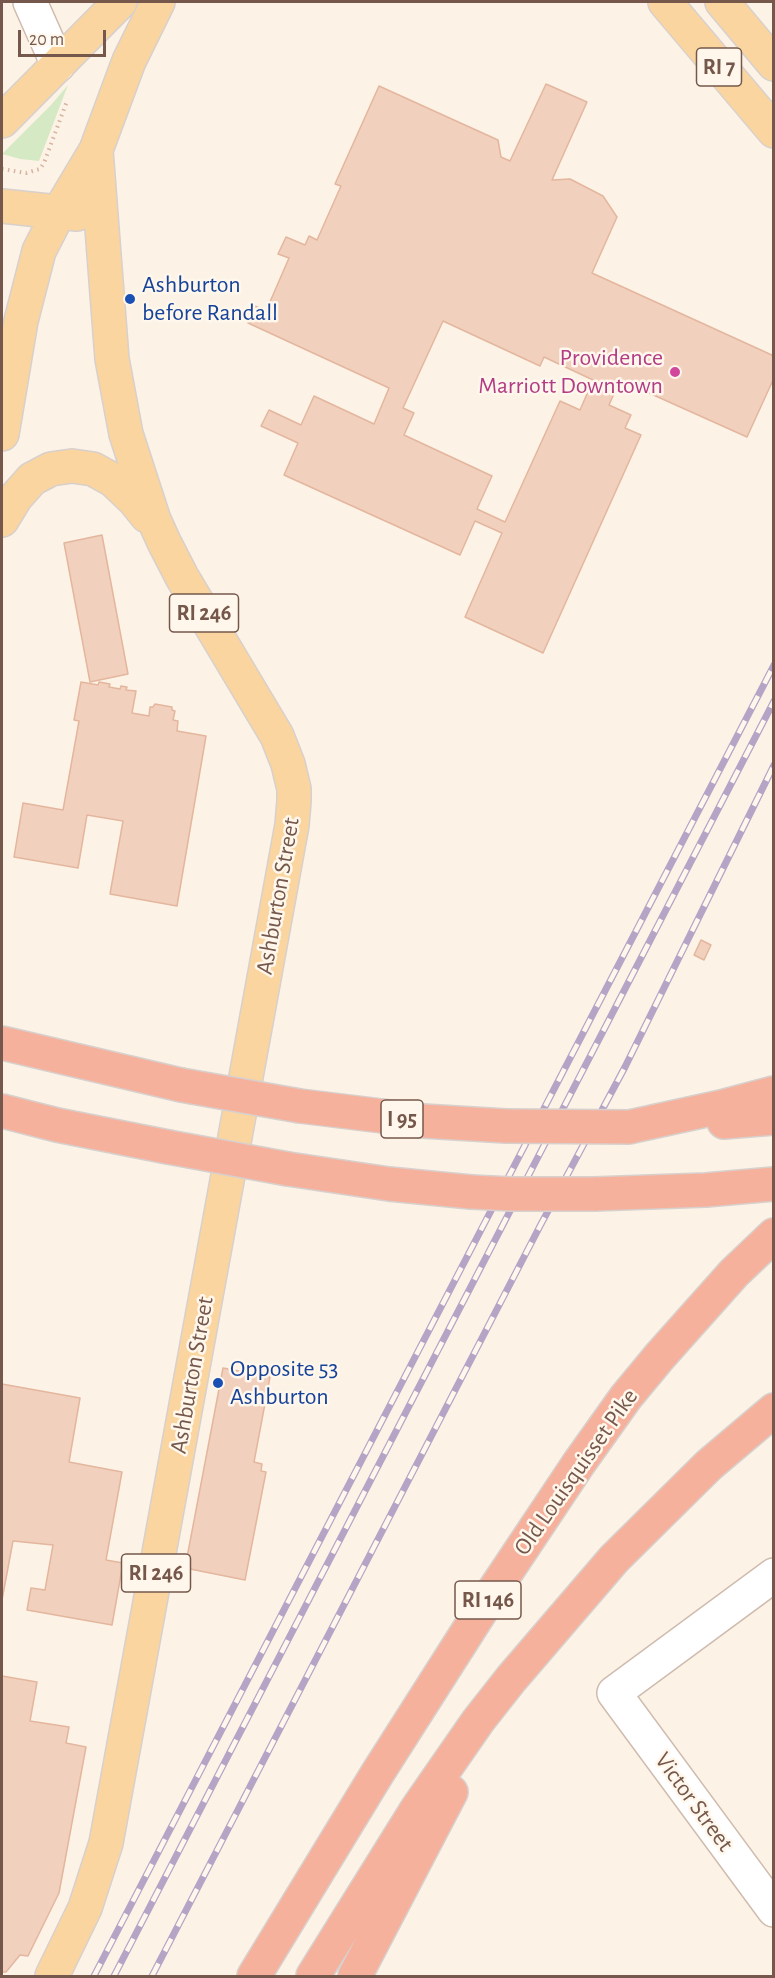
<!DOCTYPE html>
<html>
<head>
<meta charset="utf-8">
<style>
  body { margin:0 }
  #map { position:relative; width:775px; height:1978px; overflow:hidden; background:#fcf3e6; font-family:"Alegreya Sans",sans-serif }
  canvas { display:block }
  .frame { position:absolute; inset:0; border:3px solid #75584b; pointer-events:none }
  .scale { position:absolute; left:18px; top:30px; width:88px; height:27px; box-sizing:border-box; border:3px solid #75584b; border-top:0; padding-left:8px; font-size:18px; line-height:21px; white-space:nowrap; color:#75584b; -webkit-text-stroke:4px #fff7ec; paint-order:stroke }
</style>
</head>
<body>
<div id="map">
<canvas width="775" height="1978"></canvas>
<div class="frame"></div>
<div class="scale">20 m</div>
</div>
<script>
const context = document.querySelector('canvas').getContext('2d');
context.lineJoin = 'round';
function fill(path, color) {
  context.fillStyle = color;
  context.fill(path, 'evenodd');
}
function shape(rows) {
  const path = new Path2D();
  for (const r of rows) {
    path.moveTo(r[0], r[1]);
    for (let i = 2; i < r.length; i += 2) path.lineTo(r[i], r[i + 1]);
  }
  return path;
}
function trace(path, color, width, dash) {
  context.strokeStyle = color;
  context.lineWidth = width;
  context.lineCap = dash ? 'butt' : 'round';
  context.setLineDash(dash || []);
  context.stroke(path);
}
function drawText(font, color, halo, rows, align = 'center') {
  context.font = font + ' "Alegreya Sans",sans-serif';
  context.lineWidth = 5;
  context.setLineDash([]);
  context.textBaseline = 'middle';
  context.strokeStyle = halo;
  context.fillStyle = color;
  for (const [text, x, y, turn = 0] of rows) {
    context.save();
    context.translate(x, y);
    context.rotate((+turn || 0) * Math.PI / 180);
    context.textAlign = isNaN(turn) ? turn : align;
    if (halo) context.strokeText(text, 0, 0);
    context.fillText(text, 0, 0);
    context.restore();
  }
}
fill(shape([
  [68,85,39,161,20,159,2,154,51,105]
]), '#d5eac4');
const building = shape([
  [546,84,587,102,552,180,570,179,603,196,617,217,592,273,774,356,774,378,747,437,620,380,609,405,631,415,625,428,641,435,543,653,465,617,502,533,475,521,460,555,284,475,298,443,261,426,269,410,301,425,314,396,374,424,389,388,248,323,255,306,266,311,289,258,278,254,286,237,305,245,309,236,317,240,341,186,335,184,379,86,498,140,501,157,510,161,546,84],
  [443,321,540,366,544,357,593,380,580,410,560,401,505,522,477,509,492,476,404,435,414,413,403,408,443,321],
  [102,535,128,674,90,682,64,543,102,535],
  [81,682,98,685,99,682,110,684,109,687,120,689,121,686,127,687,126,690,136,691,132,713,149,716,150,707,153,707,155,704,172,707,172,710,175,711,173,720,178,721,177,731,206,736,177,906,110,894,123,821,87,815,78,868,14,857,23,803,63,810,79,721,74,720,81,682],
  [701,940,711,945,704,960,694,955,701,940],
  [223,1368,270,1377,254,1462,262,1464,261,1471,266,1472,245,1580,185,1568,223,1368],
  [2,1384,80,1398,69,1462,122,1472,106,1560,123,1563,112,1625,27,1610,31,1588,45,1590,53,1545,13,1541,2,1600,2,1384],
  [2,1676,37,1682,30,1721,69,1727,66,1743,86,1747,59,1893,28,1956,20,1955,6,1972,2,1972,2,1676]
]);
fill(building, '#f1d0be');
trace(building, '#e4b69e', 1.5);
const minor = shape([
  [30,2,58,65],
  [774,1575,614,1693,774,1910]
]);
const major = shape([
  [665,2,774,131],
  [722,2,774,64],
  [2,121,120,2],
  [2,206,77,214],
  [2,434,21,321,39,251,59,212,96,150,129,61,158,2],
  [2,520,16,497,32,479,51,469,72,466,93,469,113,480,134,500,147,516],
  [52,1976,85,1908,106,1843,292,825,294,801,294,789,288,764,277,736,182,577,164,542,154,520,126,434,112,359,96,150]
]);
const highway = shape([
  [2,1043,181,1085],
  [300,1106,423,1121,506,1126],
  [2,1111,57,1125,168,1147],
  [724,1122,774,1118],
  [629,1127,725,1106,774,1093],
  [288,1169,389,1184,471,1192],
  [594,1194,706,1190,774,1184],
  [254,1976,377,1774,491,1595,579,1463,626,1397,660,1356,734,1273,774,1235],
  [313,1976,417,1809,478,1721,511,1679,614,1559,709,1465,774,1410],
  [355,1976,451,1792]
]);
trace(minor, '#d0bcaf', 36);
trace(major, '#d8d0cd', 36);
trace(highway, '#d8d0cd', 36);
trace(shape([
  [2,169,26,173,40,169,44,163,67,101]
]), '#d7b3a1', 4, [1.5, 4.5]);
trace(minor, '#fff', 33);
trace(major, '#fad59f', 33);
trace(highway, '#f6b19d', 33);
const rail = shape([
  [94,1976,774,665],
  [114,1976,774,701],
  [152,1976,540,1226,625,1067,774,765]
]);
trace(rail, '#b5a4c6', 7);
trace(rail, '#fff7ec', 4.5, [14]);
const highwayBridge = shape([
  [181,1085,300,1106],
  [506,1126,629,1127],
  [168,1147,288,1169],
  [471,1192,512,1194,594,1194]
]);
trace(highwayBridge, '#d8d0cd', 36, []);
trace(highwayBridge, '#f6b19d', 33);
for (const [x, y, r, color] of [
  [130,299,6,"#1a4fb4"],
  [675,372,6,"#d1479c"],
  [218,1383,6,"#1a4fb4"]
]) {
  const dot = new Path2D();
  dot.arc(x, y, r, 0, 2 * Math.PI);
  context.fillStyle = color;
  context.fill(dot);
  trace(dot, '#fff7ec', 2);
}
for (const [x, y, w] of [
  [719,67,45],
  [204,613,69],
  [402,1119,42],
  [156,1573,69],
  [488,1600,66]
]) {
  const box = new Path2D();
  box.roundRect(x - w / 2, y - 19, w, 38, 4.5);
  context.fillStyle = '#fff7ec';
  context.fill(box);
  trace(box, '#75584b', 1.5);
}
drawText('bold 22px', '#75584b', null, [
  ["RI 7",719,67],
  ["RI 246",204,613],
  ["I 95",402,1119],
  ["RI 246",156,1573],
  ["RI 146",488,1600]
]);
drawText('24px', '#164399', '#fff7ec', [
  ["Ashburton",142,285],
  ["before Randall",142,313],
  ["Opposite 53",230,1369],
  ["Ashburton",230,1397]
], 'left');
drawText('24px', '#b23c85', '#fff7ec', [
  ["Providence",663,358],
  ["Marriott Downtown",663,386]
], 'right');
drawText('24px', '#75584b', '#fff7ec', [
  ["Ashburton Street",278,896,-80],
  ["Ashburton Street",192,1375,-80],
  ["Old Louisquisset Pike",576,1472,-55],
  ["Victor Street",694,1802,54]
]);
</script>
</body>
</html>
